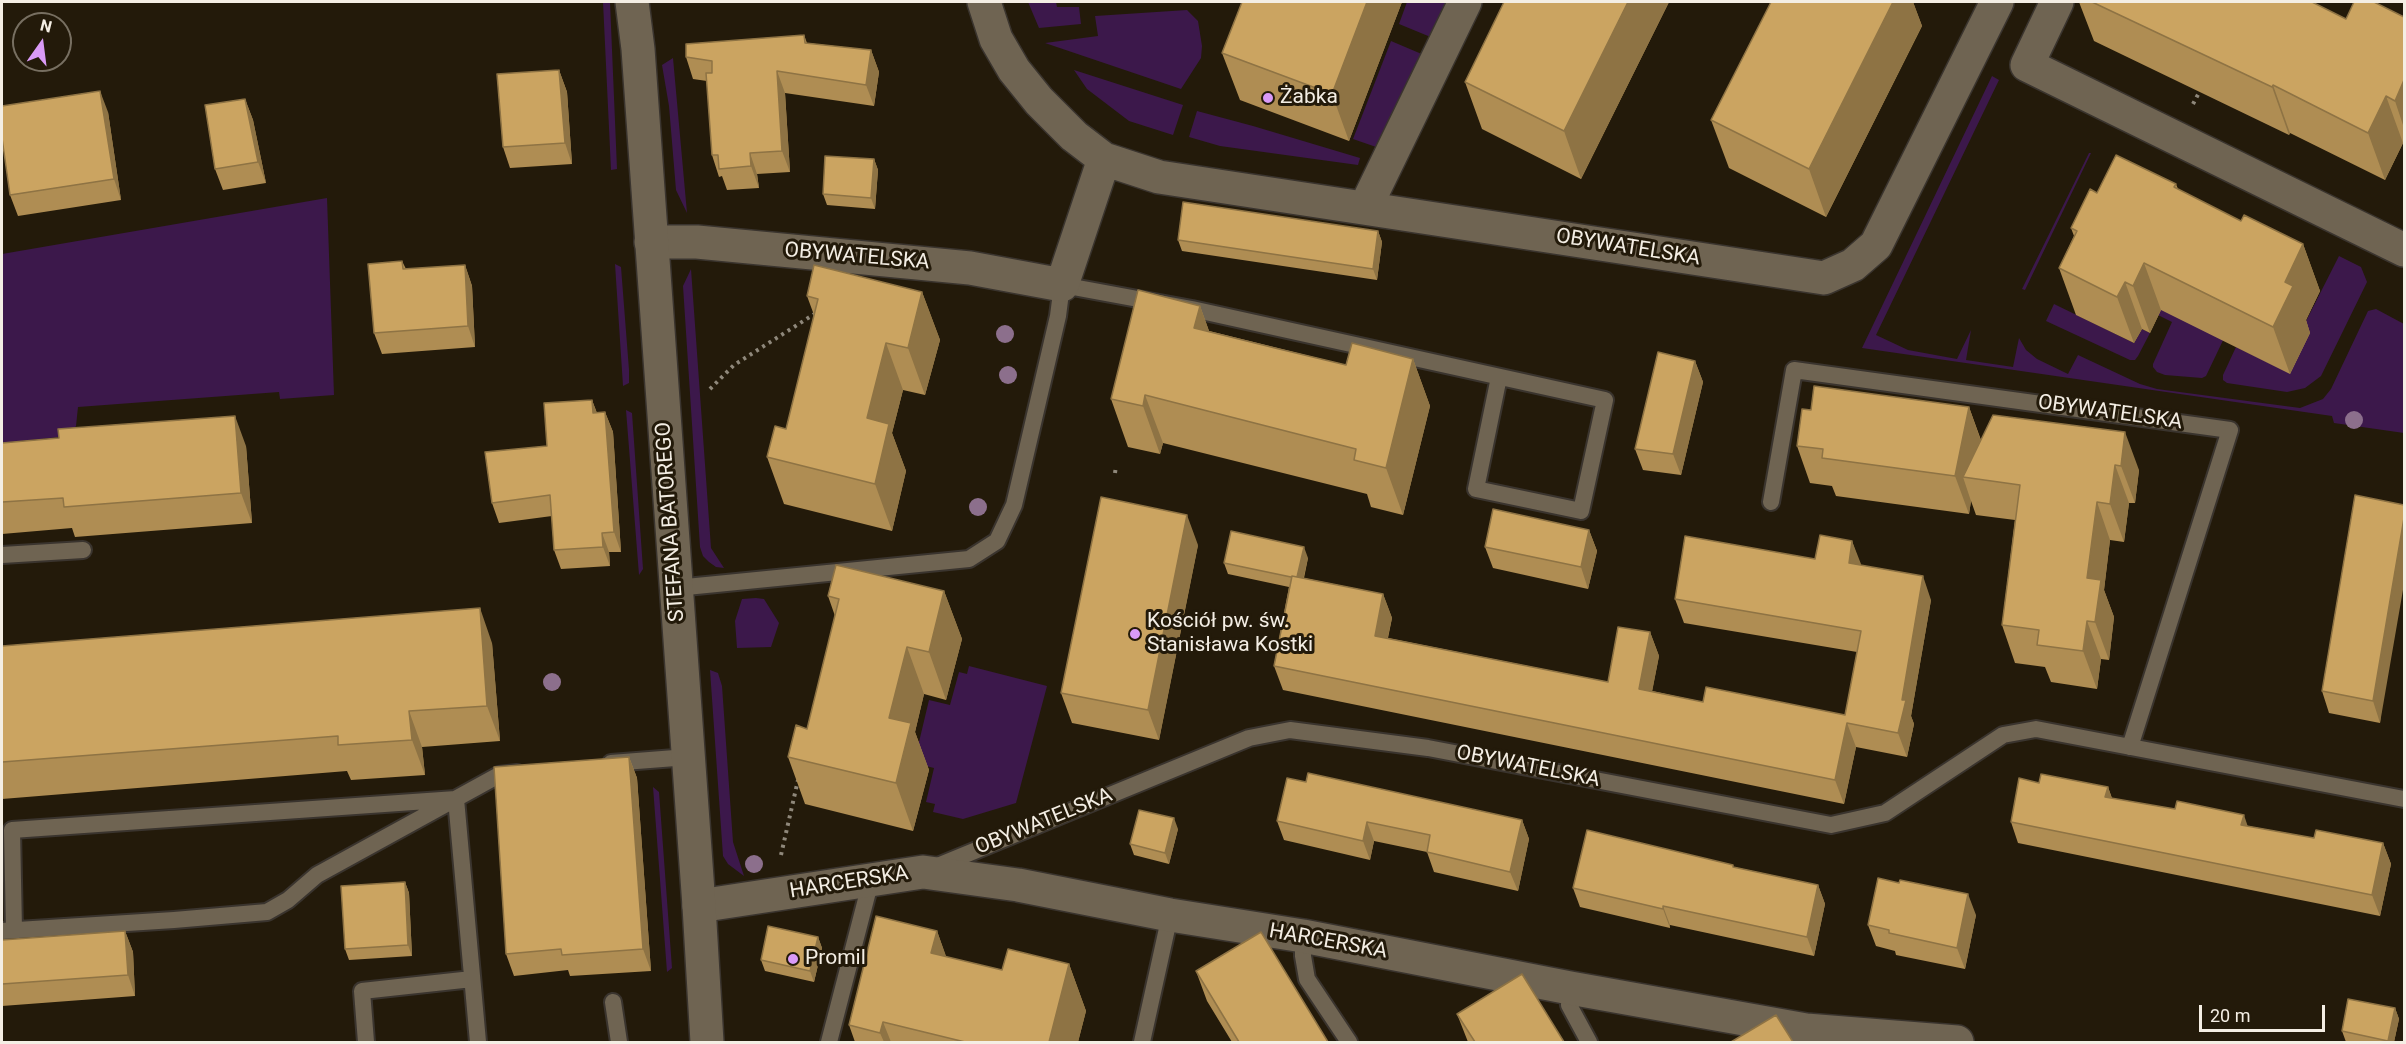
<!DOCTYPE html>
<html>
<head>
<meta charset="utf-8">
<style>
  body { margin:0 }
  #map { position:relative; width:2406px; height:1044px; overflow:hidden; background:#231a0a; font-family:Roboto,sans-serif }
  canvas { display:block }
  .frame { position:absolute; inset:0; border:3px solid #f4eee4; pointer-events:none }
  .north { position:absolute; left:12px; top:12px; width:60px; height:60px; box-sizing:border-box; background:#231a0a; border:2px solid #776f61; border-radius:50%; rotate:14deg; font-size:16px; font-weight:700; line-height:24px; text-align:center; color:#f4eee4 }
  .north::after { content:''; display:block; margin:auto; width:21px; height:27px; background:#d99af7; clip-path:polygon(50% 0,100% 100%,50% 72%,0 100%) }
  .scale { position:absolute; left:2199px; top:1005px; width:126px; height:27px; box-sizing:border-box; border:3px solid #f4eee4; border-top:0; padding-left:8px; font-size:18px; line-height:21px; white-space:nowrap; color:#f4eee4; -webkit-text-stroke:4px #231a0a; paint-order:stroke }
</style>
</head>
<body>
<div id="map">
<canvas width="2406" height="1044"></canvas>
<div class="frame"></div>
<div class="north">N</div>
<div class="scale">20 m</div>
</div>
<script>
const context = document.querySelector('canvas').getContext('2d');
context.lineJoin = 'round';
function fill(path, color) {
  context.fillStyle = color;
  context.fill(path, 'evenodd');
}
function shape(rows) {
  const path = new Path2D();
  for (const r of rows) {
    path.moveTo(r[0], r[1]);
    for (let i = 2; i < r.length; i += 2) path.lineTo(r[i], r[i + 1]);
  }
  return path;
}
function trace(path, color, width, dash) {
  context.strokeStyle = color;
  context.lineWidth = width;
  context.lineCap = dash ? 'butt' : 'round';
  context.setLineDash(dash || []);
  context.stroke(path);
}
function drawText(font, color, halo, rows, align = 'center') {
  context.font = font + ' Roboto,sans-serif';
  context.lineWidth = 6;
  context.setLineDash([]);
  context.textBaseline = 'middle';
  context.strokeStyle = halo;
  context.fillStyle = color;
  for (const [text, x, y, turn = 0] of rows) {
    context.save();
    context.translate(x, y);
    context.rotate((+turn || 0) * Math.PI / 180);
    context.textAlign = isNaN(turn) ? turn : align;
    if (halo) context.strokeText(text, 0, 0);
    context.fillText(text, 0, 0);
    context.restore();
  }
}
fill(shape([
  [603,2,610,2,617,169,611,170],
  [1028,2,1056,2,1057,7,1079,7,1081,24,1039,28],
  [1407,2,1451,2,1433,38,1399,24],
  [1187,10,1198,21,1202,46,1201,58,1181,89,1045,43,1098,36,1095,16],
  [1391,41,1424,55,1379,148,1353,139],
  [673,58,687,213,676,190,669,106,662,65],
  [1074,70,1183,105,1173,135,1129,121,1087,89],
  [1992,76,1999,80,1876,335,1908,350,1957,359,1971,330,1966,360,2013,367,2019,338,2026,350,2037,359,2068,374,2078,355,2140,384,2157,389,2300,408,2323,399,2331,389,2368,311,2376,309,2404,324,2404,433,2334,423,2332,416,1862,348],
  [1197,111,1253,126,1360,158,1358,165,1220,146,1189,137],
  [2089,153,2091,153,2025,290,2022,289],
  [327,198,334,395,280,399,279,392,78,407,76,426,69,436,2,443,2,254],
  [2339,256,2361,267,2367,282,2321,376,2305,388,2287,392,2227,383,2223,380,2223,375,2236,347,2290,373,2302,329],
  [615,264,621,267,629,370,629,383,623,386],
  [691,269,711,548,724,568,716,567,709,562,703,556,700,547,683,286],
  [2158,296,2227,332,2206,376,2202,378,2165,375,2157,372,2153,367,2153,364,2172,322,2150,311],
  [2054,304,2134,343,2142,329,2150,333,2138,356,2135,360,2130,360,2046,321],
  [626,410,632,413,643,569,639,575],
  [756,598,764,599,779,623,771,647,737,648,735,621,742,599],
  [969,666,1047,686,1016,803,963,819,933,812,935,804,926,802,934,768,914,763,929,700,950,705,959,672,967,674],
  [710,670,718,673,722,686,733,842,744,876,728,864,723,856],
  [653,787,659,792,672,968,667,972]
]), '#3c184b');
const service = shape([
  [1771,502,1794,370,2230,430,2130,747],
  [2,555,83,550],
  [676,588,969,559,997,541,1014,505,1058,316,1062,285,1192,309,1605,400,1581,511,1476,489,1499,377],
  [611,763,688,757],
  [933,868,1249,738,1290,730,1428,748,1831,825,1885,813,2003,735,2036,729,2404,799],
  [14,930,12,830,456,799,478,1042],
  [2,931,174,920,267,912,288,900,317,875,499,775,517,773],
  [1303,936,1303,956,1307,979,1349,1042],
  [1570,988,1569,1005,1589,1042],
  [613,1002,619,1042],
  [366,1042,362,991,472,979],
  [829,1042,871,880],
  [1142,1042,1170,915]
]);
const minor = shape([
  [984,2,996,39,1014,70,1039,101,1074,136,1104,159,1159,177,1824,278,1853,265,1876,245,1997,2],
  [2057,2,2027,65,2404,250],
  [1365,208,1465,2],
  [651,242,697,242,970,268,1062,285,1104,159],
  [699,906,923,872,1018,885,1170,915,1303,936,1570,988,1806,1030,1957,1042]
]);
const tertiary = shape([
  [632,2,638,49,699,906,707,1042]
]);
trace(service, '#3a342e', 20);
trace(minor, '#3a342e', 36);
trace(tertiary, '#3a342e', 36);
trace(shape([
  [2193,104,2202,87],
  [710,389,734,365,816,313],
  [1115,473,1116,466],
  [781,855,798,780]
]), '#8f887b', 4, [3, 4.5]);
trace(service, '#6f6452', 16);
trace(minor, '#6f6452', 33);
trace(tertiary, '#6f6452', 33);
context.fillStyle = '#8c6f8c';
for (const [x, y] of [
  [1005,334],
  [1008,375],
  [2354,420],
  [978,507],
  [552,682],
  [754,864]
]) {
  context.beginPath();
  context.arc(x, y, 9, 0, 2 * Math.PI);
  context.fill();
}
fill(shape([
  [1242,2,1402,2,1349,141,1240,100,1222,53],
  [1669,2,1581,179,1482,129,1465,82],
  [1771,2,1913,2,1922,26,1826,217,1729,168,1711,120],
  [2079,2,2312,2,2346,19,2404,17,2404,144,2403,143,2385,180,2290,133,2289,135,2094,41],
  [804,35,807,43,871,50,879,72,874,106,785,93,790,172,757,174,759,188,727,190,722,176,719,177,712,155,707,81,693,79,686,57],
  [559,70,567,92,572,164,510,168,503,147],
  [245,99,253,120,266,183,223,190,215,169],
  [108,112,121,200,18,216,10,195],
  [874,159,878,170,875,209,827,205,823,194],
  [2176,184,2178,189,2241,221,2303,244,2320,291,2306,320,2310,333,2290,374,2161,310,2150,333,2142,329,2134,343,2076,315,2059,268,2074,236,2071,228,2097,193],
  [1378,231,1382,242,1377,280,1182,251,1178,240],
  [402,261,406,269,465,265,472,286,475,347,382,354,374,333],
  [922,292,940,340,925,395,903,390,892,433,906,471,892,531,784,504,767,457,786,429,814,315,807,296],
  [1200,306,1209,331,1346,365,1413,359,1430,406,1403,515,1371,507,1367,494,1163,443,1160,454,1128,447,1111,399],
  [1695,361,1703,382,1681,475,1643,470,1635,449],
  [592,400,597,413,605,412,613,432,621,552,609,552,610,566,561,569,554,550,552,516,499,523,492,503],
  [1969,407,1981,440,1993,415,2139,470,2135,503,2129,503,2124,542,2110,540,2104,590,2114,617,2109,660,2101,659,2097,689,2051,682,2045,667,2015,663,2002,625,2015,520,1976,515,1971,501,1969,514,1836,496,1832,486,1810,483,1797,446,1811,410],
  [2,443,246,446,252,523,75,537,72,528,2,534],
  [2404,505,2380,723,2329,713,2322,691],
  [1589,530,1597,551,1588,589,1493,568,1485,547],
  [1852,541,1860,565,1931,600,1911,716,1914,724,1907,757,1856,747,1844,804,1283,690,1274,666,1289,587,1228,574,1224,563,1308,558,1304,578,1383,594,1392,618,1388,638,1608,682,1650,632,1659,656,1652,691,1703,702,1845,715,1857,652,1684,623,1675,599,1815,559],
  [1198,545,1159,740,1072,723,1061,693],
  [944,591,962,639,946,700,924,694,915,732,929,770,913,831,805,804,788,757,807,729,835,616,828,596],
  [492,643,500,741,422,747,425,775,351,780,347,771,2,799,2,646],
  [629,757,637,778,651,971,570,976,568,970,514,976,506,954],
  [2039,783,2108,787,2112,798,2248,826,2314,838,2383,843,2391,864,2380,916,2018,843,2011,822],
  [1522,820,1529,839,1518,891,1434,872,1427,852,1374,841,1370,860,1284,840,1277,821],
  [1178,829,1169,864,1134,855,1130,844],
  [1734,867,1818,885,1825,904,1814,956,1670,925,1670,928,1580,907,1573,888],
  [405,882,409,893,412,956,349,960,345,949],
  [1976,915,1965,969,1896,955,1895,951,1876,946,1868,925],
  [125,931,133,952,135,996,2,1006,2,940],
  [937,931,946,957,1002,970,1069,964,1086,1011,1078,1042,855,1042,849,1025],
  [818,937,822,948,814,982,765,971,761,960],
  [1196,971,1328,1042,1232,1042,1207,1001],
  [2395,1008,2399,1019,2394,1042,2346,1042,2342,1031],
  [1457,1014,1564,1042,1468,1042]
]), '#af8d53');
fill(shape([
  [1367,2,1402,2,1349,141,1332,94],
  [1628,2,1669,2,1581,179,1564,131],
  [1893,2,1913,2,1922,26,1826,217,1809,169],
  [871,50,879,72,874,106,866,85],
  [559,70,567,92,572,164,565,143],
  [777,71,785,93,790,172,782,151],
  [2404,80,2404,128,2395,101],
  [2273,85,2290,133,2289,135,2272,87],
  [100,91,108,112,121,200,114,179],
  [2386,96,2403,143,2385,180,2368,133],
  [245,99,253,120,266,183,258,162],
  [750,153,757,174,759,188,751,166],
  [874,159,878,170,875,209,871,198],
  [1378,231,1382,242,1377,280,1373,269],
  [2303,244,2320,291,2306,320,2310,333,2290,374,2273,327,2285,282],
  [2144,263,2161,310,2150,333,2133,286],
  [465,265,472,286,475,347,468,326],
  [2125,282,2142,329,2134,343,2117,297],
  [922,292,940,340,925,395,908,348],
  [1200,306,1217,353,1194,328],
  [886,343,903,390,892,433,906,471,892,531,875,484,867,418],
  [1413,359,1430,406,1403,515,1386,468],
  [1695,361,1703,382,1681,475,1673,454],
  [1145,395,1163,443,1160,454,1143,406],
  [592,400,599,419,593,413],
  [1969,407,1982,444,1963,477,1971,501,1969,514,1955,476],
  [605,412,613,432,621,552,614,532],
  [235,416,246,446,252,523,241,493],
  [2125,432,2139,470,2135,503,2121,466],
  [2115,465,2129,503,2124,542,2110,504],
  [2097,502,2110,540,2104,590,2114,617,2109,660,2095,622,2087,578],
  [1187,515,1198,545,1159,740,1148,710],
  [2404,518,2404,584,2380,723,2373,701],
  [1589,530,1597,551,1588,589,1581,567],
  [602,533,609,552,610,566,603,547],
  [1852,541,1861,564,1857,586,1849,563],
  [1304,547,1308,558,1301,589,1297,578],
  [1923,576,1931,600,1911,716,1914,724,1907,757,1898,733,1902,700],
  [944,591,962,639,946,700,929,652],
  [1383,594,1392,618,1383,659,1375,636],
  [480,608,492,643,500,741,487,706],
  [2087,621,2101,659,2097,689,2083,651],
  [1650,632,1659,656,1648,713,1639,689],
  [907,647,924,694,915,732,929,770,913,831,896,783,889,718],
  [409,711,422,747,425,775,412,740],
  [1847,723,1856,747,1844,804,1835,780],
  [629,757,637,778,651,971,643,949],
  [2108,787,2115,808,2105,797],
  [2244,815,2251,836,2241,825],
  [1174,818,1178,829,1169,864,1165,853],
  [1522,820,1529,839,1518,891,1510,872],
  [1367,822,1374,841,1370,860,1363,841],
  [2383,843,2391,864,2380,916,2372,895],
  [405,882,409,893,412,956,408,945],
  [1818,885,1825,904,1814,956,1807,937],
  [1968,894,1976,915,1965,969,1957,948],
  [1663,906,1670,925,1670,928,1663,909],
  [125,931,133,952,135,996,128,975],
  [937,931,954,978,931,953],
  [818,937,822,948,814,982,810,971],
  [1069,964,1086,1011,1078,1042,1049,1042],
  [2395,1008,2399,1019,2394,1042,2389,1042,2388,1041],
  [883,1022,891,1042,884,1042,880,1033]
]), '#8e7344');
const building = shape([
  [1242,2,1367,2,1332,94,1222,53,1242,2],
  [1504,2,1628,2,1564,131,1465,82,1504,2],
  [1771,2,1893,2,1809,169,1711,120,1771,2],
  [2092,2,2312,2,2346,19,2354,2,2374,2,2404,17,2404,80,2395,101,2386,96,2368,133,2273,85,2272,87,2092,2],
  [804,35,805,43,871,50,866,85,777,71,782,151,750,153,751,166,719,169,718,155,712,155,706,73,712,73,712,61,686,57,686,44,804,35],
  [559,70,565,143,503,147,497,74,559,70],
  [100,91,114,179,10,195,2,138,2,106,100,91],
  [245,99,258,162,215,169,205,105,245,99],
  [2116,155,2176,184,2174,187,2241,221,2244,215,2303,244,2285,282,2293,286,2273,327,2144,263,2133,286,2125,282,2117,297,2059,268,2077,231,2071,228,2090,189,2097,193,2116,155],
  [825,156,874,159,871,198,823,194,825,156],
  [1183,202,1378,231,1373,269,1178,240,1183,202],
  [402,261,403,269,465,265,468,326,374,333,368,264,402,261],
  [814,265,922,292,908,348,886,343,867,418,889,424,875,484,767,457,775,426,786,429,818,299,807,296,814,265],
  [1138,290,1200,306,1194,328,1279,349,1346,365,1352,343,1413,359,1386,468,1354,460,1356,449,1145,395,1143,406,1111,399,1138,290],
  [1658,352,1695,361,1673,454,1635,449,1658,352],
  [1814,386,1969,407,1955,476,1822,458,1823,449,1797,446,1802,409,1811,410,1814,386],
  [592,400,593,413,605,412,614,532,602,533,603,547,554,550,550,495,492,503,485,452,547,446,544,403,592,400],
  [1993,415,2125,432,2121,466,2115,465,2110,504,2097,502,2087,578,2101,580,2095,622,2087,621,2083,651,2037,645,2039,630,2002,625,2020,485,1963,477,1993,415],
  [235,416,241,493,64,507,63,498,2,502,2,443,59,438,58,429,235,416],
  [2355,495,2404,505,2404,518,2373,701,2322,691,2355,495],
  [1101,497,1187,515,1148,710,1061,693,1101,497],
  [1493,509,1589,530,1581,567,1485,547,1493,509],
  [1231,531,1304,547,1297,577,1292,576,1291,577,1224,563,1231,531],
  [1820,535,1852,541,1849,563,1923,576,1902,700,1906,700,1898,733,1847,723,1835,780,1274,666,1292,576,1383,594,1375,636,1608,682,1618,627,1650,632,1639,689,1703,702,1706,687,1845,715,1861,631,1675,599,1685,536,1815,559,1820,535],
  [836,565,944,591,929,652,907,647,889,718,911,723,896,783,788,757,796,725,807,729,839,599,828,596,836,565],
  [480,608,487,706,409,711,412,740,338,745,338,736,2,762,2,646,480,608],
  [629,757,643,949,562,955,561,949,506,954,494,767,629,757],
  [1308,773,1522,820,1510,872,1427,852,1430,835,1367,822,1363,841,1277,821,1287,778,1306,782,1308,773],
  [2041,774,2108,787,2105,797,2175,809,2177,801,2244,815,2241,825,2314,838,2316,830,2383,843,2372,895,2011,822,2019,778,2039,783,2041,774],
  [1139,810,1174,818,1165,853,1130,844,1139,810],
  [1587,830,1733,865,1733,867,1818,885,1807,937,1663,906,1663,909,1573,888,1587,830],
  [1878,878,1899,883,1900,880,1968,894,1957,948,1889,933,1889,930,1868,925,1878,878],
  [405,882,408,945,345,949,341,886,405,882],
  [876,916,937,931,931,953,1002,970,1008,949,1069,964,1049,1042,965,1042,883,1022,880,1033,849,1025,876,916],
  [768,926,818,937,810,971,761,960,768,926],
  [125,931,128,975,2,984,2,940,125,931],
  [1261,932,1328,1042,1239,1042,1196,971,1261,932],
  [1522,974,1564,1042,1475,1042,1457,1014,1522,974],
  [2348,999,2395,1008,2388,1041,2342,1031,2348,999],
  [1776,1015,1793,1042,1731,1042,1776,1015]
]);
fill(building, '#cba461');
trace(building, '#8e7344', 1.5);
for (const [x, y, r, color] of [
  [1268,98,6,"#d99af7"],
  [1135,634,6,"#d99af7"],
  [793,959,6,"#d99af7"]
]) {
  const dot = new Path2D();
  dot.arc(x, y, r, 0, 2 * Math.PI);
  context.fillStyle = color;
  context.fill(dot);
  trace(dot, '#231a0a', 2);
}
drawText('21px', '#f4eee4', '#231a0a', [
  ["Żabka",1280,98],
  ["Kościół pw. św.",1147,622],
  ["Stanisława Kostki",1147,646],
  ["Promil",805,959]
], 'left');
drawText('21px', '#f4eee4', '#231a0a', [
  ["OBYWATELSKA",1628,248,9],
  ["OBYWATELSKA",857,257,5],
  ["OBYWATELSKA",2110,413,8],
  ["STEFANA BATOREGO",671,522,-94],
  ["OBYWATELSKA",1528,767,11],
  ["OBYWATELSKA",1044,822,-22],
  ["HARCERSKA",849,883,-9],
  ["HARCERSKA",1328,942,10]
]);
</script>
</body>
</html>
